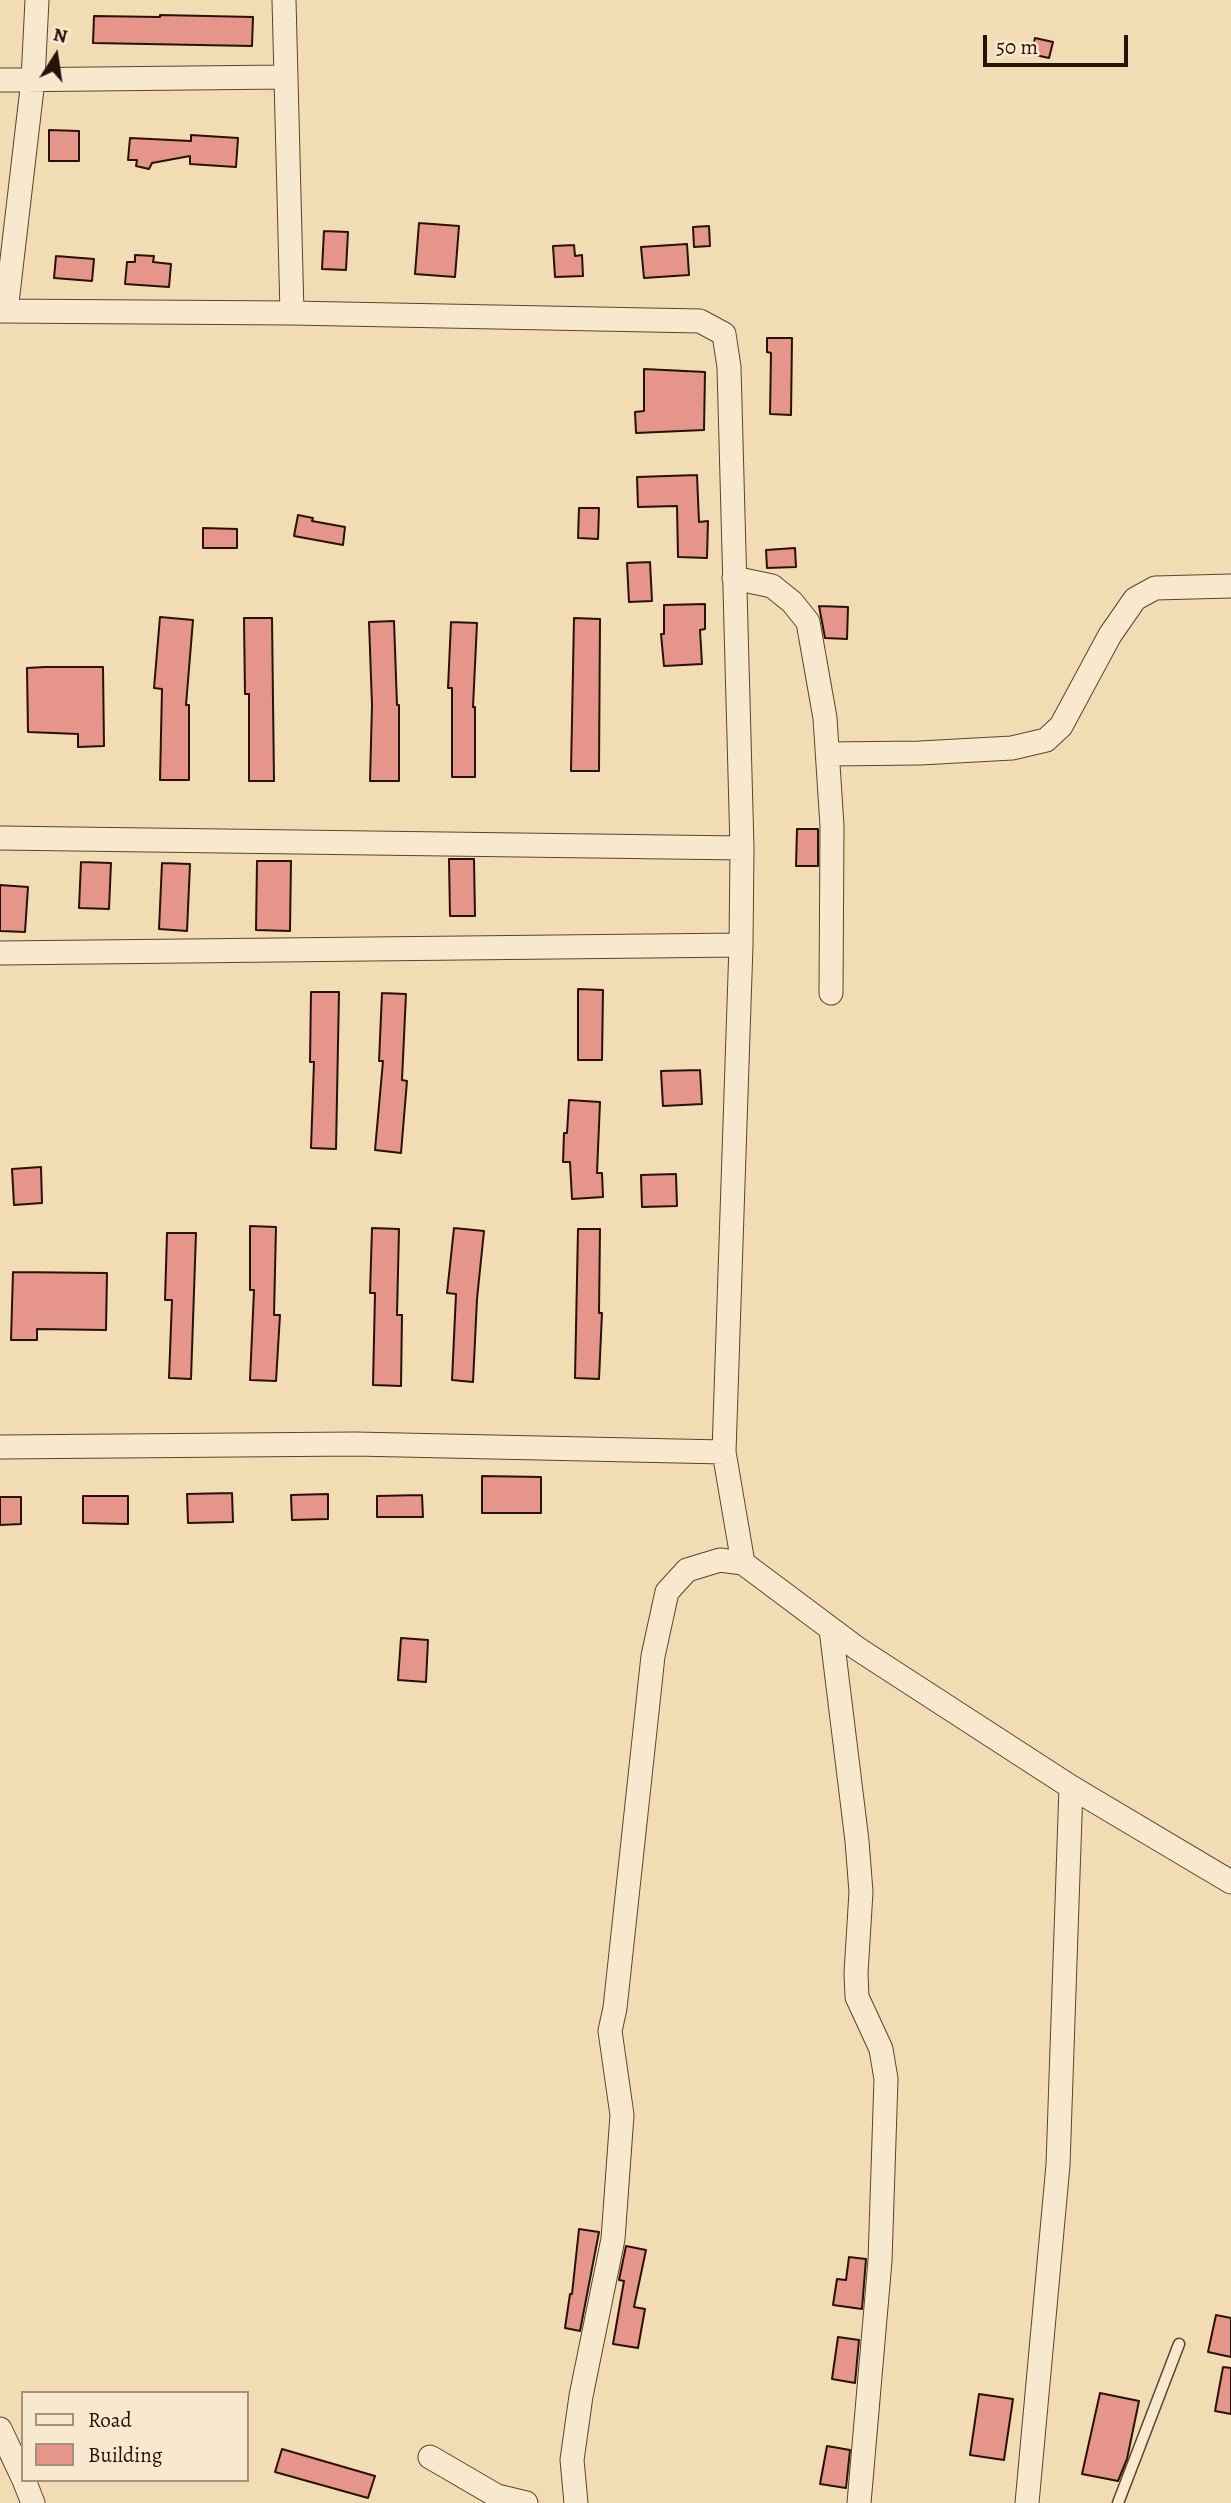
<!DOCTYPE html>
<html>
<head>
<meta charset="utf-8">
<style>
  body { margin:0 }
  #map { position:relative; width:1231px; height:2503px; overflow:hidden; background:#f2dcb3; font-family:Alegreya,serif }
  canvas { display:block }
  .legend { position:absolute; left:21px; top:2391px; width:228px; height:91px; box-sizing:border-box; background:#f7e8ce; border:2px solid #a3927f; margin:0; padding:9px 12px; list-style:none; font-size:21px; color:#261208 }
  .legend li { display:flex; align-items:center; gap:14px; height:35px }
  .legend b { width:35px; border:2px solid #a3927f }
  .north { position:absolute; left:21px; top:21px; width:70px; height:70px; -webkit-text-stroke:5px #f7e8ce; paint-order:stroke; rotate:12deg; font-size:19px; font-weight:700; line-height:28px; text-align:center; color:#261208 }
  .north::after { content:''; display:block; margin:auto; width:24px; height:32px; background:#261208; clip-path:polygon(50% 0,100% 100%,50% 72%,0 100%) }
  .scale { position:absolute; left:983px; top:35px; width:145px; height:32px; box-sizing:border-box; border:4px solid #261208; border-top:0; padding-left:9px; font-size:21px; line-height:24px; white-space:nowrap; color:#261208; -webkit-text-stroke:5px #f7e8ce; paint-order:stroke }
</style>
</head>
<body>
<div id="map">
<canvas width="1231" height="2503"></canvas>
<ul class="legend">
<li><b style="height:9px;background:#f7e8ce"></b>Road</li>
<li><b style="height:19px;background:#e59589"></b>Building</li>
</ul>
<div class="north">N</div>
<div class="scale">50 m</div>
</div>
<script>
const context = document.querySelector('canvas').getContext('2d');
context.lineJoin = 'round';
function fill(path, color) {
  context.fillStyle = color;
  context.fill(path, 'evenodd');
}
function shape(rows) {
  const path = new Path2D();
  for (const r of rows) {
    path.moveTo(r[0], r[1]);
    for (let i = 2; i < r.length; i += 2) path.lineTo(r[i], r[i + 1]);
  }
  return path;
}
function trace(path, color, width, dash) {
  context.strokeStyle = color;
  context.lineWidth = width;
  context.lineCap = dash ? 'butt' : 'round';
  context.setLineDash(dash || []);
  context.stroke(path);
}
const building = shape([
  [160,15,253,17,252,46,93,43,94,16,160,17,160,15],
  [1035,38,1053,42,1049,58,1031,54,1035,38],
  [49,130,79,131,79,161,49,161,49,130],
  [191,135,238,138,236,167,190,164,190,156,152,163,149,169,136,166,137,160,128,160,130,138,191,141,191,135],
  [419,223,459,226,455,277,415,274,419,223],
  [709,226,710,246,694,247,693,227,709,226],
  [324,231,348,232,346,270,322,269,324,231],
  [687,244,689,275,644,278,641,247,687,244],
  [574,245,575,256,582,255,583,276,555,277,553,246,574,245],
  [135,255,154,256,153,262,171,264,169,287,125,284,127,262,135,262,135,255],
  [56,256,94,259,92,281,54,278,56,256],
  [767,338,792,338,791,415,770,414,771,353,767,352,767,338],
  [644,369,705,372,704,430,636,433,635,412,644,411,644,369],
  [697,475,699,522,708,521,707,558,678,557,677,506,638,507,637,477,697,475],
  [579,508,599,508,598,539,578,538,579,508],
  [298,515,313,518,312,521,345,527,343,545,294,536,298,515],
  [203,528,237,529,237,548,203,548,203,528],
  [795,548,796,567,767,568,766,550,795,548],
  [650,562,652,601,629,602,627,563,650,562],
  [705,604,705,629,700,630,702,664,664,666,661,634,664,634,664,605,705,604],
  [819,606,848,607,847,639,825,638,819,606],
  [160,617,193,620,186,705,189,705,189,780,160,780,162,689,154,688,160,617],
  [244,618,272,618,274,781,249,781,249,694,245,694,244,618],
  [574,618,600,619,599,771,571,771,574,618],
  [394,621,397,705,399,705,399,781,370,781,372,705,369,622,394,621],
  [451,622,477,623,473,707,475,707,475,777,452,777,452,688,448,688,451,622],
  [45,667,103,667,104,746,78,747,78,734,28,732,27,668,45,667],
  [797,829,818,829,818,866,796,866,797,829],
  [449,859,474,859,475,916,450,916,449,859],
  [257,861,291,861,290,931,256,930,257,861],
  [81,862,111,863,109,909,79,908,81,862],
  [162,863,190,864,187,931,159,929,162,863],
  [0,885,28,887,25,932,0,931,0,885],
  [578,989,603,990,602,1060,578,1060,578,989],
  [311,992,339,992,336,1149,311,1148,314,1062,310,1062,311,992],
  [382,993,406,994,402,1080,407,1081,401,1153,375,1150,383,1061,379,1061,382,993],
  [700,1070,702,1104,663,1106,661,1071,700,1070],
  [569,1100,600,1102,597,1173,602,1173,603,1197,572,1199,570,1162,563,1162,564,1133,567,1133,569,1100],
  [41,1167,42,1203,14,1205,12,1169,41,1167],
  [676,1174,677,1206,642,1207,641,1175,676,1174],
  [250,1226,276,1227,274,1315,280,1315,276,1381,250,1380,254,1290,250,1290,250,1226],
  [372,1228,399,1229,397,1315,402,1315,401,1386,373,1385,375,1293,370,1293,372,1228],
  [454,1228,484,1231,477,1299,473,1382,452,1380,456,1294,447,1293,454,1228],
  [578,1229,600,1229,599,1313,602,1313,599,1379,575,1378,578,1229],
  [167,1233,196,1233,191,1379,169,1378,172,1300,165,1300,167,1233],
  [13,1272,107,1273,106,1330,37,1329,37,1340,11,1340,13,1272],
  [482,1476,541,1477,541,1513,482,1513,482,1476],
  [232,1493,233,1522,188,1523,187,1494,232,1493],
  [328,1494,328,1519,292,1520,291,1495,328,1494],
  [422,1495,423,1517,377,1517,377,1496,422,1495],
  [83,1496,128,1496,128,1524,83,1523,83,1496],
  [0,1497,21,1497,21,1524,0,1525,0,1497],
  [401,1638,428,1640,426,1682,398,1680,401,1638],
  [579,2229,599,2232,580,2331,565,2328,570,2294,572,2294,579,2229],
  [626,2246,646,2250,634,2307,645,2309,638,2348,613,2344,624,2281,619,2280,626,2246],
  [849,2257,866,2259,862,2309,833,2305,837,2279,846,2280,849,2257],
  [1216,2315,1231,2318,1231,2357,1208,2352,1216,2315],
  [838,2337,859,2340,855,2383,832,2379,838,2337],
  [1223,2367,1231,2368,1231,2414,1215,2411,1223,2367],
  [1100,2393,1139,2401,1127,2459,1118,2481,1082,2474,1100,2393],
  [979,2394,1013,2399,1004,2460,970,2455,979,2394],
  [827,2446,850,2450,846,2488,820,2484,827,2446],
  [282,2449,375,2476,368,2498,275,2472,282,2449]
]);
fill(building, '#e59589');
trace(building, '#261208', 2);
const lane = shape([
  [1118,2503,1179,2344]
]);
const street = shape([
  [284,0,292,313],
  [0,80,284,77],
  [0,311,292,313,700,321,724,334,729,367,742,848,741,945,724,1452,743,1563,858,1649,1071,1787,1231,1882],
  [6,311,33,80,37,0],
  [734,578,772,586,792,602,808,622,825,718,832,826,831,993],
  [828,754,920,753,1012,748,1046,740,1061,726,1110,635,1135,599,1155,588,1231,586],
  [0,838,742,848],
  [0,953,741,945],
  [0,1447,355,1444,724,1452],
  [831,1629,857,1841,861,1892,856,1973,857,1997,881,2049,886,2079,880,2261,859,2503],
  [0,2429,23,2478],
  [430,2457,497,2496,526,2503],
  [24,2480,33,2503],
  [576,2503,572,2460,581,2396,613,2239,622,2115,610,2031,615,2008,653,1656,667,1592,687,1570,720,1560,743,1563],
  [1027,2503,1058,2165,1071,1787]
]);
trace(lane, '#594433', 13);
trace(street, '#594433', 25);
trace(lane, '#f7e8ce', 10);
trace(street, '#f7e8ce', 23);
</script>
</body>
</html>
